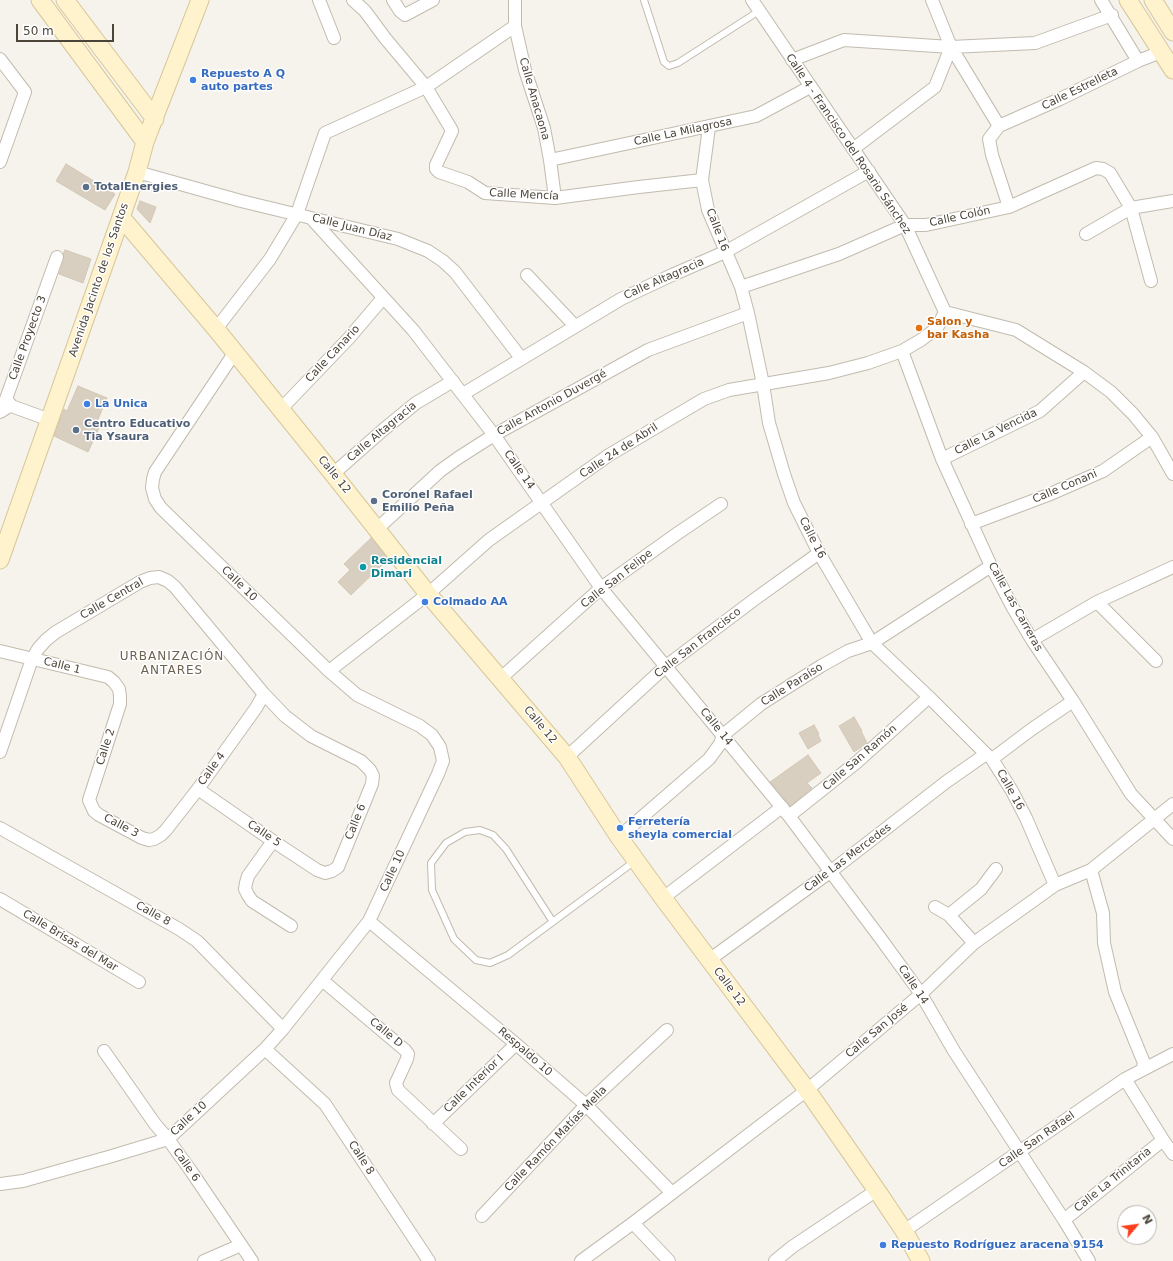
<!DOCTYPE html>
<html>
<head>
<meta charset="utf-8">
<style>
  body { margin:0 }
  #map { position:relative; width:1173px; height:1261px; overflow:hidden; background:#f6f3ec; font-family:"DejaVu Sans",sans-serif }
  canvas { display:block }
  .north { position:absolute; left:1117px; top:1205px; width:40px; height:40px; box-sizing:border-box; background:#fff; border:1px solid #b7b4b0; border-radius:50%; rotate:61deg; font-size:11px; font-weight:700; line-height:16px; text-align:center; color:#4b4439 }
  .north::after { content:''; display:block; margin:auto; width:14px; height:18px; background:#fc3f1d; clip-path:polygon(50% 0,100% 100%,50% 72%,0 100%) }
  .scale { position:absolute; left:16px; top:24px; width:98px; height:18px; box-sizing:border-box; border:2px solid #4b4439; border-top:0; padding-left:5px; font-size:12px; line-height:14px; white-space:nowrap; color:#4b4439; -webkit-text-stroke:3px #fff; paint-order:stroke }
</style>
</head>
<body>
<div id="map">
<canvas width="1173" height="1261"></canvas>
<div class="north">N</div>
<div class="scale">50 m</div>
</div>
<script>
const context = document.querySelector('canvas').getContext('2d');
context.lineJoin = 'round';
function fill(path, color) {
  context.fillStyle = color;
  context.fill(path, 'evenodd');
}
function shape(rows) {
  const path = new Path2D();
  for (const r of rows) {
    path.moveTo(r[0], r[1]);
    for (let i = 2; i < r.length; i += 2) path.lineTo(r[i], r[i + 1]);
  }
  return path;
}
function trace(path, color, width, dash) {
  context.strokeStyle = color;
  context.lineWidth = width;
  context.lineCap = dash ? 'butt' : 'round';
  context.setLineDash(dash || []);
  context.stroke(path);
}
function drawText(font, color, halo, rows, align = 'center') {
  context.font = font + ' "DejaVu Sans",sans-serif';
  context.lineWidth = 3;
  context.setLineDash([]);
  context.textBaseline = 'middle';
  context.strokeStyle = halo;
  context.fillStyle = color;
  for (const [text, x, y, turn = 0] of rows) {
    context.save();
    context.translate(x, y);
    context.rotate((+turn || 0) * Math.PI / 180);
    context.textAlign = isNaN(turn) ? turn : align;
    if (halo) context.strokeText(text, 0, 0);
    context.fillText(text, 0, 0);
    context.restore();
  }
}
const building = shape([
  [66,164,115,194,105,210,56,181,66,164],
  [140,201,156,207,150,223,137,209,140,201],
  [65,250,91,259,83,283,59,274,64,260,63,254,65,250],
  [78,386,107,398,96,424,100,426,88,452,54,436,64,409,67,411,78,386],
  [371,538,388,559,351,595,338,582,350,570,344,564,371,538],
  [854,717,862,731,861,731,867,743,854,752,839,726,854,717],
  [814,725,819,734,818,735,821,741,808,749,799,733,814,725],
  [808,755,821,773,807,783,812,788,790,806,770,782,808,755]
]);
fill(building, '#d8cfc1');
trace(building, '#d3c7b4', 1);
const lane = shape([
  [644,0,664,62,669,66,678,63,759,11],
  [553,922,506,849,493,835,480,830,465,832,446,843,431,863,432,890,454,939,476,960,490,963,508,955,635,861]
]);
const street = shape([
  [319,0,334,38],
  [353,0,365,11,385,38,426,87,450,127,452,131,436,165,436,169,439,172,468,182,485,193,555,198,639,187,702,180],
  [393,0,400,11,405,15,433,0],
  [515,0,515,26,525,70,544,128,550,160,555,198],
  [752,0,905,225,945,312,1016,330,1084,372,1111,392,1133,414,1152,437,1173,474],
  [932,0,951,47,999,126,989,139,992,155,1009,207],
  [1101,0,1138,61],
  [0,59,25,92,0,162],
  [792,60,844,40,951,47,1035,43,1112,15],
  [999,126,1060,99,1138,61,1161,52],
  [709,127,702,180,708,210,741,287,748,313,763,384,769,423,784,474,794,503,819,553,872,643,929,697,986,754,992,759,1012,791,1026,818,1055,885],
  [853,149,935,87,951,47],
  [550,160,756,116,810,87],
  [137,172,241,201,398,239,428,251,443,261,455,272,521,358],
  [311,218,413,330,494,435,601,588,789,816,881,939,921,994,954,1051,1064,1220,1089,1261],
  [1086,234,1131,208,1173,201],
  [527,275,575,326],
  [741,287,839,254,905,225,926,225,1009,207,1096,168,1103,169,1110,173,1131,208,1151,281],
  [216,329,270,259,297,214,325,133,426,87,515,26],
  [902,351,942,459,991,566,1013,608,1032,640,1073,701,1131,794,1173,839],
  [463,394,621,299,672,275,725,252,869,171],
  [3,403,50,420],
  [281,409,349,338,383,298],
  [0,412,11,405,6,399,57,257],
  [942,459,1040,411,1084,372],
  [333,474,383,430,416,403,453,381],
  [971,524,1048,495,1103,471,1152,437],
  [377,529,440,471,458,458,494,435,648,350,748,313],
  [1097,602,1156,661],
  [1032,640,1097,602,1173,567],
  [0,651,108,677,114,682,119,689,120,696,120,704,89,800,94,811,99,815,142,838,149,840,154,839,161,835,166,830,198,789,256,708,264,694],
  [329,671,428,594,489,540,609,455,704,399,729,390,829,373,868,363,902,351,921,340,937,328,945,312],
  [501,678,601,588,678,533,721,504],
  [0,752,32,659,38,649,46,640,56,632,140,582,150,578,159,577,168,581,175,587,264,694,285,716,311,736,361,761,370,770,373,776,372,784,338,867,332,871,325,873,317,870,273,841,198,789],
  [567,757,666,666,755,599,819,553],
  [992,759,1032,729,1073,701],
  [789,816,857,762,929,697],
  [0,828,179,929,197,941,283,1029],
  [619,837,709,759,720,744,723,735,761,704,821,666,848,651,872,643,991,566],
  [273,841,248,876,246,883,245,889,248,895,252,901,291,926],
  [1091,870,1103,913,1104,943,1115,992,1144,1063,1143,1068],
  [663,898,782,807],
  [0,899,139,982],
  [935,907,949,915,974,943],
  [949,915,981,889,996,869],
  [369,921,516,1044,586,1105,672,1193],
  [709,960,830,872,946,782,986,754],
  [322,980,405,1050,408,1054,407,1059,396,1083,398,1090,461,1149],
  [265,1049,325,1104,429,1261],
  [104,1051,155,1124,168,1139,191,1171,252,1261],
  [1125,1079,1163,1140,1173,1154],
  [433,1124,516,1044],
  [0,1184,23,1181,112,1156,168,1139,265,1049,283,1029,369,921,438,774,443,761,440,747,432,735,420,726,357,695,329,671,161,508,155,499,152,488,153,479,155,472,235,352],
  [482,1216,586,1105,667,1030],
  [1064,1220,1163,1140],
  [633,1223,669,1261],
  [904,1231,1125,1079,1173,1054],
  [204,1261,241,1245],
  [581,1261,633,1223,807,1090,921,994,974,943,1055,885,1091,870,1173,804],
  [775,1261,792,1247,877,1190]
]);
const secondary = shape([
  [40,0,145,142],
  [65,0,155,119],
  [1128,0,1173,70],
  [1153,0,1173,32],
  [121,217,216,329,333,474,428,594,567,757,619,837,663,898,807,1090,880,1195,904,1231,921,1261],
  [0,560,137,172,145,142,200,0]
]);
trace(lane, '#c2bbae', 8);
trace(street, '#c2bbae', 14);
trace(secondary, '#d6c79b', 19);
trace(lane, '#fff', 6);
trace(street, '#fff', 12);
trace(secondary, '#fff3cd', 17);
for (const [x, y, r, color] of [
  [193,80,4,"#3f7fe0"],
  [86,187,4,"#5c6f8a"],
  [919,328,4,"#e8710a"],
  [87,404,4,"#3f7fe0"],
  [76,430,4,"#5c6f8a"],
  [374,501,4,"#5c6f8a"],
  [363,567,4,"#0f9aa8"],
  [425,602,4,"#3f7fe0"],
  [620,828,4,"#3f7fe0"],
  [883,1245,4,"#3f7fe0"]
]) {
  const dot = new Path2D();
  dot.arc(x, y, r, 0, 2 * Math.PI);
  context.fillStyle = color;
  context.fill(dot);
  trace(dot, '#fff', 1.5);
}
drawText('bold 11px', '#366cbe', '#fff', [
  ["Repuesto A Q",201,74],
  ["auto partes",201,87],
  ["La Unica",95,404],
  ["Colmado AA",433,602],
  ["Ferretería",628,822],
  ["sheyla comercial",628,835],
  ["Repuesto Rodríguez aracena 9154",891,1245]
], 'left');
drawText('11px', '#4b4439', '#fff', [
  ["Calle Estrelleta",1080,89,-26],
  ["Calle Anacaona",534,99,74],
  ["Calle La Milagrosa",683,132,-12],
  ["Calle 4 - Francisco del Rosario Sánchez",848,144,56],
  ["Calle Mencía",524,195,3],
  ["Calle Colón",960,217,-12],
  ["Calle Juan Díaz",352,228,14],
  ["Calle 16",717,230,69],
  ["Calle Altagracia",664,279,-24],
  ["Avenida Jacinto de los Santos",99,280,-71],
  ["Calle Proyecto 3",28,338,-70],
  ["Calle Canario",333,354,-47],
  ["Calle Antonio Duvergé",552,403,-29],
  ["Calle Altagracia",382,432,-40],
  ["Calle La Vencida",996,432,-26],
  ["Calle 24 de Abril",619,451,-33],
  ["Calle 14",519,470,55],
  ["Calle 12",334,475,51],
  ["Calle Conani",1065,487,-23],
  ["Calle 16",812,538,63],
  ["Calle San Felipe",617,579,-38],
  ["Calle 10",239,584,44],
  ["Calle Central",112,599,-30],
  ["Calle Las Carreras",1015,607,61],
  ["Calle San Francisco",698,643,-38],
  ["Calle 1",62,666,14],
  ["Calle Paraíso",792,685,-32],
  ["Calle 12",540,725,50],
  ["Calle 14",716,727,51],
  ["Calle 2",106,747,-72],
  ["Calle San Ramón",860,758,-41],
  ["Calle 4",212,769,-54],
  ["Calle 16",1010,790,61],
  ["Calle 6",356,822,-68],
  ["Calle 3",121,826,28],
  ["Calle 5",264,834,34],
  ["Calle Las Mercedes",848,858,-37],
  ["Calle 10",393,871,-65],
  ["Calle 8",153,914,29],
  ["Calle Brisas del Mar",70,941,31],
  ["Calle 14",913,985,56],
  ["Calle 12",729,987,53],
  ["Calle San José",877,1031,-40],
  ["Calle D",386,1033,40],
  ["Respaldo 10",525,1052,41],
  ["Calle Interior I",474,1084,-44],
  ["Calle 10",189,1119,-43],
  ["Calle Ramón Matías Mella",556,1139,-46],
  ["Calle San Rafael",1037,1140,-35],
  ["Calle 8",361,1158,57],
  ["Calle 6",186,1165,55],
  ["Calle La Trinitaria",1113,1180,-39]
]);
drawText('bold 11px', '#4e5e75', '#fff', [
  ["TotalEnergies",94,187],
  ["Centro Educativo",84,424],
  ["Tia Ysaura",84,437],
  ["Coronel Rafael",382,495],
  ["Emilio Peña",382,508]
], 'left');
drawText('bold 11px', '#c56008', '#fff', [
  ["Salon y",927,322],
  ["bar Kasha",927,335]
], 'left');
drawText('bold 11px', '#0d838f', '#fff', [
  ["Residencial",371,561],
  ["Dimari",371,574]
], 'left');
context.letterSpacing = '1px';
drawText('12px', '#6e6250', '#fff', [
  ["URBANIZACIÓN",172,657],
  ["ANTARES",172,671]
]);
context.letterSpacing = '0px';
</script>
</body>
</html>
